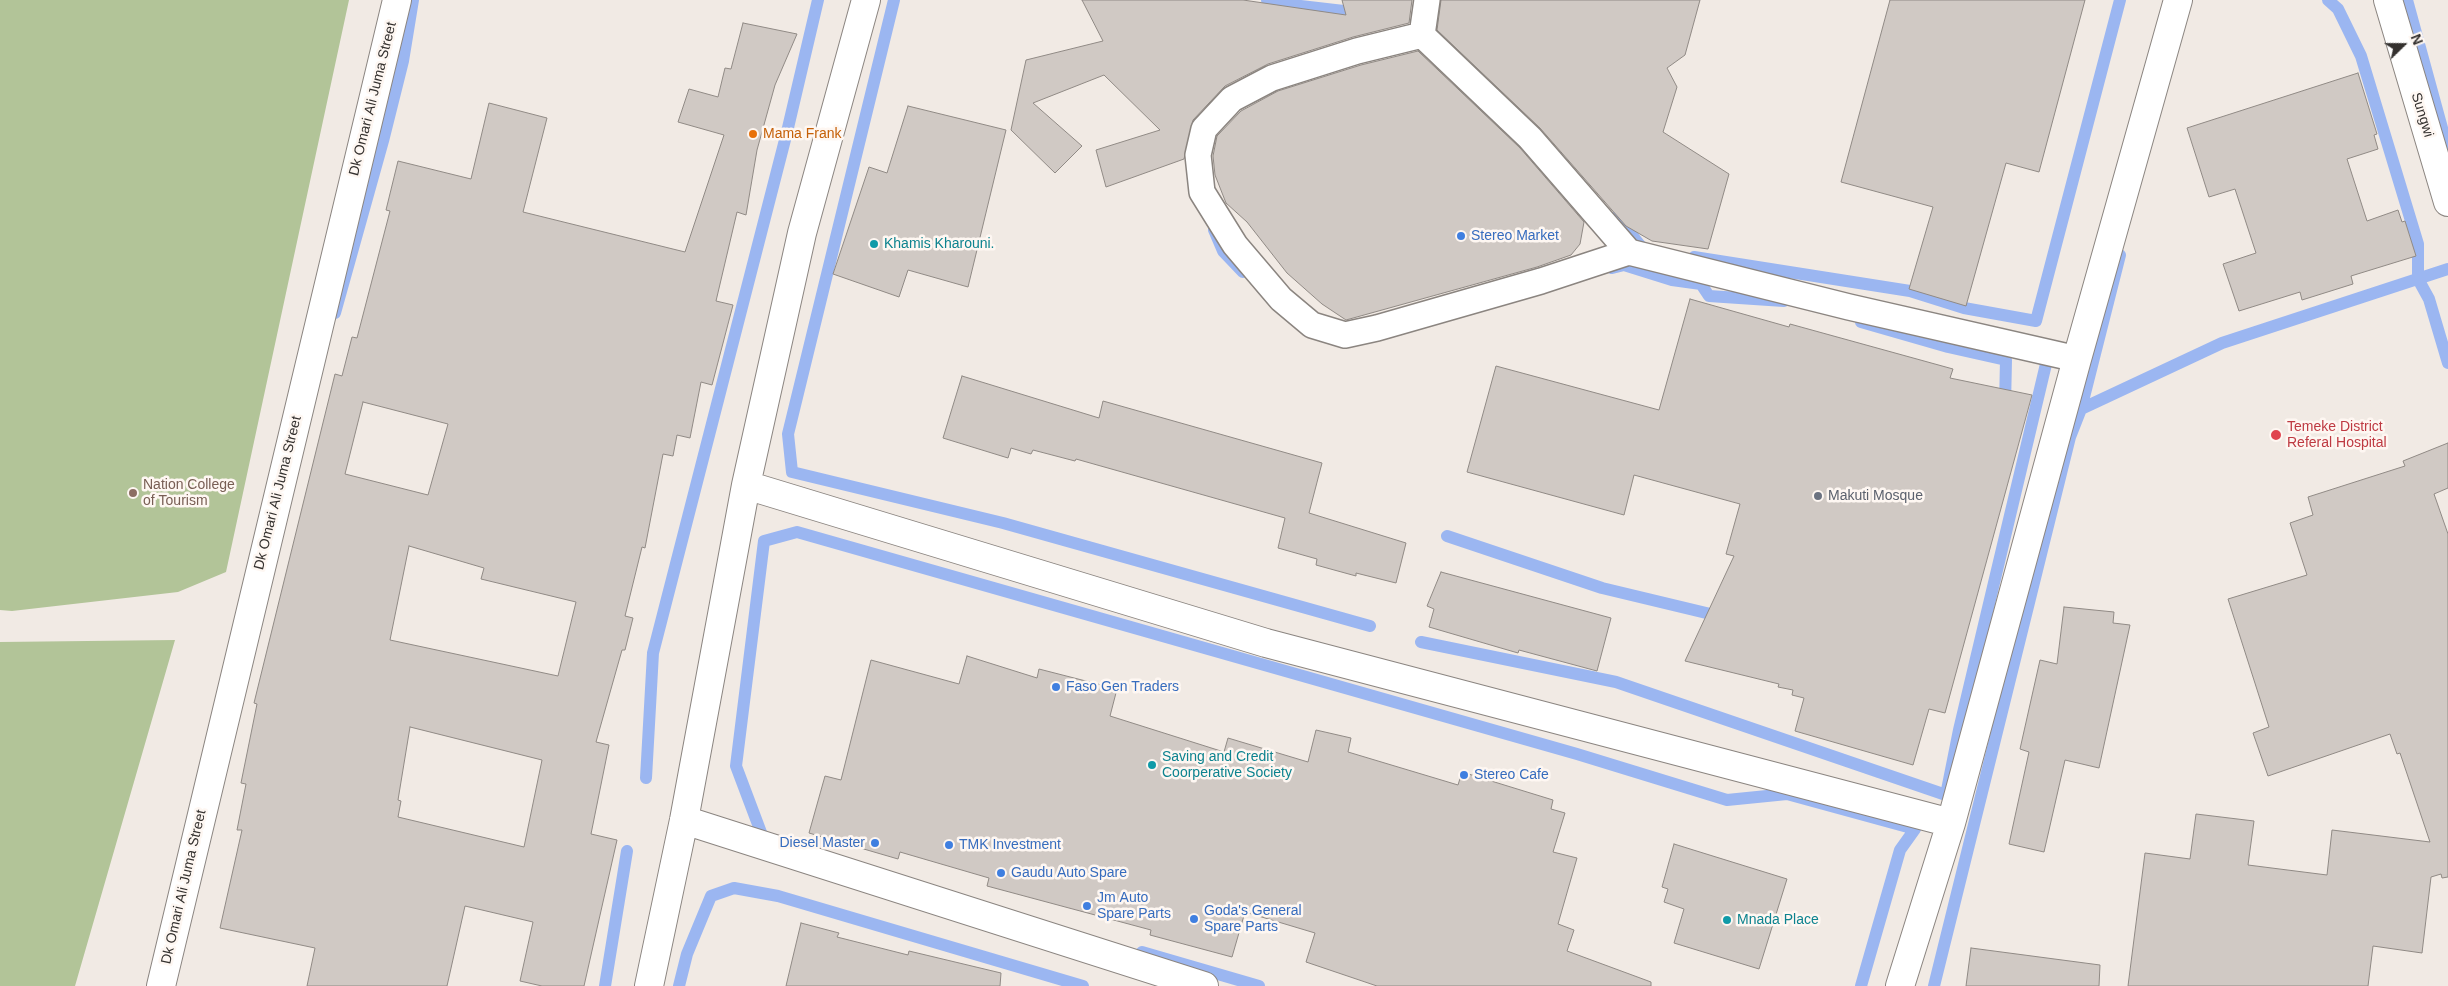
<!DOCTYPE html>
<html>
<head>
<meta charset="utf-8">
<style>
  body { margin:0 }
  #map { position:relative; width:2448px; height:986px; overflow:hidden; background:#f1eae4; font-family:Helvetica,sans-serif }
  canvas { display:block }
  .north { position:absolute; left:2378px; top:20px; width:50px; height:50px; -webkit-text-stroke:4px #fef7f2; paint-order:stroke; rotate:68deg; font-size:14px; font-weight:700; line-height:20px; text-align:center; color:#34312f }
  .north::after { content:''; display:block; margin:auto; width:18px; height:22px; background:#34312f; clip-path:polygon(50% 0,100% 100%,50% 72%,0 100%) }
</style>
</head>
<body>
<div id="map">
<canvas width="2448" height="986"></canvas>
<div class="north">N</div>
</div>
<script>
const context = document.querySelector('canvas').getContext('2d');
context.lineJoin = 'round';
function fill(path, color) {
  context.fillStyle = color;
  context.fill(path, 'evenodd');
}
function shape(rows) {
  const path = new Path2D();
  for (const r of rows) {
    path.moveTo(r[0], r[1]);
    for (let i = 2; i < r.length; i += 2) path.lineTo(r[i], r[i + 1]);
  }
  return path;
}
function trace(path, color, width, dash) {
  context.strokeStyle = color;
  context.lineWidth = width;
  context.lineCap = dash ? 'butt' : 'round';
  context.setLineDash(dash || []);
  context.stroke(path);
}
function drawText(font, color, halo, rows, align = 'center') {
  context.font = font + ' Helvetica,sans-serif';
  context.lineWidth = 5;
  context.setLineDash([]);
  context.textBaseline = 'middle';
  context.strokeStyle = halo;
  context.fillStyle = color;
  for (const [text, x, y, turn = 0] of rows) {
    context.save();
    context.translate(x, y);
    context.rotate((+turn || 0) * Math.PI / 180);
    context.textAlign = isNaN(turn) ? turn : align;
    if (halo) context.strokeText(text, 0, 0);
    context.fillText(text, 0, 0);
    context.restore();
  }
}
fill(shape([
  [0,0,349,0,226,572,178,592,12,611,0,610],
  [175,640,75,986,0,986,0,642]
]), '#b2c498');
trace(shape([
  [894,0,788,434,792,472,1003,523,1370,626],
  [1267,0,1275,3,1361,13],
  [2328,0,2338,9,2361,56,2418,244,2418,279,2429,299,2448,363],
  [2407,0,2448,150],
  [1613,218,1631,234,1643,249,1650,250],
  [1214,230,1223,251,1243,272],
  [1694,257,1910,291,1964,308,2036,321,2120,0],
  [1612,268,1624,265,1672,280,1701,284,1709,296,1784,301],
  [335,313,383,141,403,61,413,0],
  [1861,322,1948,347,2006,360,2005,405],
  [2081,409,2222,343,2448,269],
  [1447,536,1602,588,1723,617],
  [1421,642,1616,682,1946,795,1959,730,2046,364],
  [646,778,653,653,787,132,818,0],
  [765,843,736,766,764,541,797,532,1577,754,1727,800,1787,794,1915,829,1900,850,1861,986],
  [1142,952,1259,986],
  [605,986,627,851],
  [679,986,687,954,711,896,734,888,778,896,1083,986],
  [1934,986,2070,437,2081,409,2120,255]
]), '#9bb6f1', 12);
const building = shape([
  [1082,0,1243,0,1346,15,1342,0,1412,0,1409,23,1353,37,1268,64,1225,86,1193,120,1184,159,1106,187,1096,150,1160,130,1104,75,1033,103,1082,146,1055,173,1011,130,1026,60,1103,41,1082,0],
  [1441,0,1700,0,1685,55,1667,68,1677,87,1663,132,1729,174,1708,249,1652,241,1626,226,1540,128,1437,30,1441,0],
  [1890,0,2085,0,2039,172,2006,163,1966,306,1909,289,1933,207,1841,182,1890,0],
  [743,23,797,34,775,85,757,150,746,215,737,212,716,301,733,305,712,385,701,382,690,438,677,435,673,456,663,454,645,548,642,547,625,616,633,618,625,650,622,650,596,742,609,745,591,834,617,840,584,986,542,986,520,981,533,922,465,906,447,986,307,986,315,948,220,928,242,830,237,830,246,784,241,783,257,704,254,703,335,374,342,376,352,337,357,338,390,211,386,210,398,161,471,179,489,103,547,118,523,212,685,252,724,135,678,122,689,89,718,97,725,68,731,69,743,23],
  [363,402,448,424,428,495,345,474,363,402],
  [409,546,484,568,481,579,576,602,558,676,390,640,409,546],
  [410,727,542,760,524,847,398,817,401,801,398,800,410,727],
  [1418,51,1520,148,1584,222,1580,244,1571,255,1537,267,1346,320,1322,304,1287,273,1247,222,1226,203,1215,175,1213,156,1217,136,1241,111,1278,91,1361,65,1418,51],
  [2358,73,2377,134,2374,135,2378,149,2347,159,2367,221,2398,210,2402,222,2405,221,2416,256,2351,276,2353,284,2302,300,2300,292,2239,311,2223,264,2256,253,2235,189,2209,197,2187,128,2358,73],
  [908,106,1006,130,968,287,908,270,899,297,833,274,869,167,887,173,908,106],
  [1690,299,1789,327,1790,324,1953,369,1950,378,2032,395,1945,713,1929,709,1913,765,1795,731,1804,698,1792,695,1793,690,1778,687,1779,684,1685,661,1734,556,1726,554,1740,504,1634,475,1624,515,1467,472,1496,366,1659,410,1690,299],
  [962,376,1099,418,1103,401,1322,463,1309,513,1406,543,1396,583,1356,573,1356,576,1316,565,1317,559,1278,548,1285,518,1076,459,1075,461,1033,450,1031,454,1011,448,1008,458,943,438,962,376],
  [2448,443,2448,488,2434,494,2448,534,2448,877,2442,878,2441,874,2431,877,2422,953,2373,946,2368,986,2128,986,2145,853,2190,859,2196,814,2254,821,2248,865,2327,875,2332,830,2430,842,2400,753,2397,754,2390,734,2268,776,2253,733,2269,727,2228,599,2307,575,2290,523,2313,515,2308,497,2405,466,2403,461,2448,443],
  [1441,572,1611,618,1597,671,1519,650,1518,653,1429,627,1434,609,1427,606,1441,572],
  [2064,607,2114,612,2113,623,2130,625,2099,768,2065,760,2044,852,2009,844,2029,752,2020,749,2040,660,2057,664,2064,607],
  [967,656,1037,678,1039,669,1117,689,1110,716,1224,752,1228,738,1308,762,1316,730,1351,738,1348,752,1458,785,1462,772,1553,800,1551,809,1565,813,1553,852,1577,858,1558,924,1574,930,1567,951,1651,982,1651,986,1377,986,1306,962,1315,933,1245,912,1232,957,1150,935,1151,930,987,886,989,878,900,852,898,859,809,833,825,776,841,780,871,660,959,684,967,656],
  [1674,844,1787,879,1759,969,1674,943,1684,909,1664,902,1668,889,1662,887,1674,844],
  [801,923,839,933,837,937,908,955,909,951,1001,973,1000,986,786,986,801,923],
  [1971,948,2100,965,2099,986,1966,986,1971,948]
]);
fill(building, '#d0c9c4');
trace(building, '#908a85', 1);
const lane = shape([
  [1422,35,1357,51,1272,78,1232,99,1204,129,1198,155,1202,192,1235,245,1281,299,1312,325,1345,335,1377,328,1541,281,1629,252,1849,307,2077,359],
  [1422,35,1530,138,1629,252],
  [1422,35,1427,0]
]);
const street = shape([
  [2388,0,2448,202],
  [746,485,1266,643,1951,823],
  [684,820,1204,986],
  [161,986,397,0],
  [649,986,684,820,746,485,802,233,866,0],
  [1900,986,1951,823,2077,359,2178,0]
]);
trace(lane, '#8b8580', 28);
trace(street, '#8b8580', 30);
trace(lane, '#fff', 25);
trace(street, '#fff', 28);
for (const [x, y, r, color] of [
  [753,134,5,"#e8710a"],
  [1461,236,5,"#3f7fe0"],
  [874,244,5,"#0f9aa8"],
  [2276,435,6,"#e0444e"],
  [133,493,5,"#8d6e63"],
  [1818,496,5,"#6b7280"],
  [1056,687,5,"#3f7fe0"],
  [1152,765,5,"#0f9aa8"],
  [1464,775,5,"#3f7fe0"],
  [875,843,5,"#3f7fe0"],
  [949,845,5,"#3f7fe0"],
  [1001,873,5,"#3f7fe0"],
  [1087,906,5,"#3f7fe0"],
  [1194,919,5,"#3f7fe0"],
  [1727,920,5,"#0f9aa8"]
]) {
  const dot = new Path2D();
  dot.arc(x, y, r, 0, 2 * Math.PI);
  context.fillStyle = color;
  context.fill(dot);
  trace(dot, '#fef7f2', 2);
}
drawText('14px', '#34312f', '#fef7f2', [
  ["Dk Omari Ali Juma Street",373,99,-76],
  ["Sungwi",2422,115,73],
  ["Dk Omari Ali Juma Street",278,493,-76],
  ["Dk Omari Ali Juma Street",184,887,-77]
]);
drawText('14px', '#c56008', '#fef7f2', [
  ["Mama Frank",763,134]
], 'left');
drawText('14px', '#366cbe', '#fef7f2', [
  ["Stereo Market",1471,236],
  ["Faso Gen Traders",1066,687],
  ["Stereo Cafe",1474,775],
  ["Diesel Master",865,843,"right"],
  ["TMK Investment",959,845],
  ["Gaudu Auto Spare",1011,873],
  ["Jm Auto",1097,898],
  ["Spare Parts",1097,914],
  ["Goda's General",1204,911],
  ["Spare Parts",1204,927]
], 'left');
drawText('14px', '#0d838f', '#fef7f2', [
  ["Khamis Kharouni.",884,244],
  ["Saving and Credit",1162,757],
  ["Coorperative Society",1162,773],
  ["Mnada Place",1737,920]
], 'left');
drawText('14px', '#be3a42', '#fef7f2', [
  ["Temeke District",2287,427],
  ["Referal Hospital",2287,443]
], 'left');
drawText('14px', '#785e54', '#fef7f2', [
  ["Nation College",143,485],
  ["of Tourism",143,501]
], 'left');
drawText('14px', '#5b616d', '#fef7f2', [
  ["Makuti Mosque",1828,496]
], 'left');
</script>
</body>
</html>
